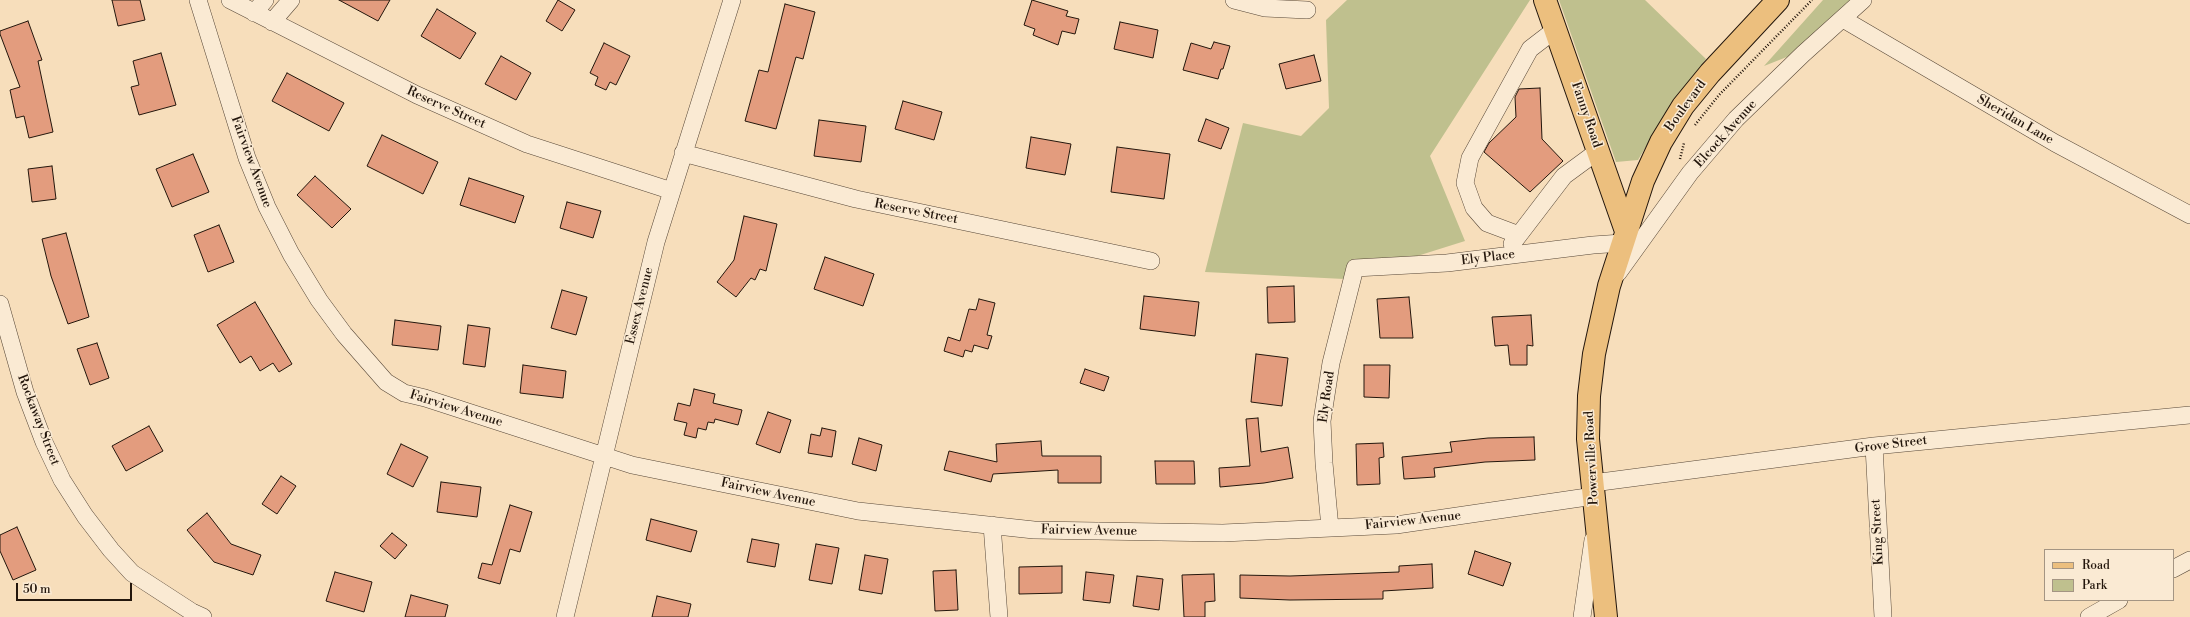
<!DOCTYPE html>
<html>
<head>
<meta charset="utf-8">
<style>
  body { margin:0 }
  #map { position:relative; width:2190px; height:617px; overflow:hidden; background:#f7debb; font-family:"Libre Bodoni",serif }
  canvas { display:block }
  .legend { position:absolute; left:2044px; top:549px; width:130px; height:52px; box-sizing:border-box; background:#faead3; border:1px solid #a49583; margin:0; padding:5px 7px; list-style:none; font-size:12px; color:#23160c }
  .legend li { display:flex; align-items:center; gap:8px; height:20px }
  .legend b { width:20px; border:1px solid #a49583 }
  .scale { position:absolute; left:16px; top:583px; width:116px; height:18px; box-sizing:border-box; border:2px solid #23160c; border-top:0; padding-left:5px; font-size:12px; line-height:14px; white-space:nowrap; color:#23160c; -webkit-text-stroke:3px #faead3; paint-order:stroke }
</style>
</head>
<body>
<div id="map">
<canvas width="2190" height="617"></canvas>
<ul class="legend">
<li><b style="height:5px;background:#ecbf7e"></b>Road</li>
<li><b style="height:11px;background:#bfc08e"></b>Park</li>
</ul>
<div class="scale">50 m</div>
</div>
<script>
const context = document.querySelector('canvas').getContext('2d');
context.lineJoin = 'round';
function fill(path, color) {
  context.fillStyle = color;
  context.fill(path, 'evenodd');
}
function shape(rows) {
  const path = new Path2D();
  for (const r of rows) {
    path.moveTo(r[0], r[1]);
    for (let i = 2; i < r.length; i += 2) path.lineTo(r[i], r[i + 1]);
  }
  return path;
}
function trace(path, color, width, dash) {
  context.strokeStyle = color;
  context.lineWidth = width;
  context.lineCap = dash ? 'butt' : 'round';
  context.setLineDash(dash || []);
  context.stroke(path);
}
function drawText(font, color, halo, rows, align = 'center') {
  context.font = font + ' "Libre Bodoni",serif';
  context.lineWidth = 3;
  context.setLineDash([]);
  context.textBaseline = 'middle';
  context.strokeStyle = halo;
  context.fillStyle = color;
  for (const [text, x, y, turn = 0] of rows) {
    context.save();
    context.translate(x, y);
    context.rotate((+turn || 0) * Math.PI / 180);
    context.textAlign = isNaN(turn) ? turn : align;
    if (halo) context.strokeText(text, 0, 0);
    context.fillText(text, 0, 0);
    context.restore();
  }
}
fill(shape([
  [1347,0,1530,0,1430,156,1465,241,1344,279,1205,272,1243,123,1301,136,1329,108,1326,20],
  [1559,0,1645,0,1706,59,1667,111,1638,160,1616,162],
  [1823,0,1852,0,1812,47,1764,66]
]), '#bfc08e');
const building = shape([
  [112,0,140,0,145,20,118,26,112,0],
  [339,0,390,0,378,21,339,0],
  [558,0,575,10,562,31,546,21,558,0],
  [1032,0,1068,11,1066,16,1079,19,1075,34,1062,31,1058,45,1033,35,1035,29,1024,25,1032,0],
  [785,4,815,12,803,59,796,57,776,129,745,121,759,70,768,72,785,4],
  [437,9,476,33,460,59,421,36,437,9],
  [28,21,42,60,38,61,53,132,29,138,24,116,16,118,10,90,20,87,0,34,0,31,28,21],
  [1120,22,1158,30,1153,58,1114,49,1120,22],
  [1214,42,1230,46,1223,69,1221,69,1218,79,1183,70,1191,43,1211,49,1214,42],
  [604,43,630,56,616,85,610,82,606,90,595,85,598,77,590,73,604,43],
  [161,53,176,105,139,115,131,87,139,85,133,61,161,53],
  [1314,55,1321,81,1286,89,1279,64,1314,55],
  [501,56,531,73,516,100,485,84,501,56],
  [287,73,344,103,329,131,272,101,287,73],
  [1540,88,1542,139,1563,161,1530,192,1484,152,1489,143,1516,117,1515,97,1519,89,1540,88],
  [903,101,942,112,934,140,895,129,903,101],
  [1206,119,1229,128,1221,149,1198,141,1206,119],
  [819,120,866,126,861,162,814,156,819,120],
  [382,135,438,162,423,194,367,166,382,135],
  [1031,137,1071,144,1065,175,1026,168,1031,137],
  [1117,147,1170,154,1164,199,1111,192,1117,147],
  [193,154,209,192,172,207,156,169,193,154],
  [52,166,56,199,32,202,28,169,52,166],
  [315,176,351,209,332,228,297,195,315,176],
  [469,178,524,196,515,223,460,205,469,178],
  [567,202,601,211,593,238,560,228,567,202],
  [744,216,777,224,766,271,760,269,755,280,751,278,736,297,717,282,734,260,744,216],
  [219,225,234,262,208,272,194,235,219,225],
  [66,233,89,317,68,324,51,276,42,239,66,233],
  [825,257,874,274,863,306,814,289,825,257],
  [1294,286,1295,322,1268,323,1267,287,1294,286],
  [562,290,587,297,576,335,551,328,562,290],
  [1144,296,1199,302,1195,336,1140,329,1144,296],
  [1409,297,1413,338,1380,338,1377,299,1409,297],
  [979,299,995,303,987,335,992,336,988,349,974,345,972,352,965,350,963,357,944,351,948,337,960,341,969,309,976,310,979,299],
  [255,302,292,364,279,372,273,363,260,371,251,356,240,363,217,325,255,302],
  [1531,315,1533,346,1527,345,1527,365,1510,365,1508,345,1495,346,1492,317,1531,315],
  [395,320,441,326,438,350,392,345,395,320],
  [468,325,490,328,485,367,463,364,468,325],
  [97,343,109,378,90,385,77,349,97,343],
  [1256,354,1288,358,1282,406,1251,402,1256,354],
  [523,365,566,371,563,398,520,393,523,365],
  [1364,365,1390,365,1389,398,1364,397,1364,365],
  [1085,369,1109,377,1104,391,1080,383,1085,369],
  [694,389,715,394,713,403,742,410,738,425,715,419,714,423,708,422,706,430,698,428,696,438,684,435,687,423,674,420,678,403,690,406,694,389],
  [768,412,791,420,780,453,756,444,768,412],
  [1258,418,1261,452,1288,447,1293,478,1264,483,1220,487,1219,468,1250,466,1246,419,1258,418],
  [149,426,163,451,126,471,112,446,149,426],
  [822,428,836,431,832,457,808,453,811,434,820,436,822,428],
  [1534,437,1535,460,1485,462,1434,468,1435,477,1404,479,1402,457,1452,452,1450,442,1488,438,1534,437],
  [859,438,882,445,876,471,852,464,859,438],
  [1041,441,1042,456,1101,456,1101,483,1058,483,1058,470,993,474,991,482,944,470,949,451,997,462,996,444,1041,441],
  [1383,443,1384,457,1379,458,1380,484,1357,485,1356,444,1383,443],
  [401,444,428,457,413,487,387,474,401,444],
  [1155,461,1194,461,1195,484,1156,484,1155,461],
  [281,476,296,486,277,514,262,504,281,476],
  [441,482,481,487,477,517,437,512,441,482],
  [510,505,532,512,520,552,510,549,500,584,478,578,482,563,492,565,510,505],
  [207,513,231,544,261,555,253,575,214,562,187,530,207,513],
  [651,519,697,531,691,552,646,540,651,519],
  [17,527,36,570,13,580,0,551,0,535,17,527],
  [392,533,407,545,395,559,380,546,392,533],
  [752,539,779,544,775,567,747,562,752,539],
  [816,544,839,548,832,584,809,580,816,544],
  [1475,551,1511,563,1503,586,1468,574,1475,551],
  [865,555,888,559,882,594,859,590,865,555],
  [1432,564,1433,588,1383,591,1383,599,1290,600,1240,598,1240,575,1290,576,1399,572,1399,566,1432,564],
  [1062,566,1062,593,1019,594,1019,567,1062,566],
  [956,570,958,610,935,611,933,571,956,570],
  [335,572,372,582,364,612,326,601,335,572],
  [1086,572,1114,575,1110,603,1083,600,1086,572],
  [1214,574,1215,601,1205,602,1205,617,1184,617,1182,575,1214,574],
  [1137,576,1163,579,1159,610,1133,606,1137,576],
  [411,595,448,605,445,617,405,617,411,595],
  [657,596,691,604,688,617,652,617,657,596]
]);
fill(building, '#e39c7e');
trace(building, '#23160c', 1);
const minor = shape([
  [198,0,247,158,267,207,291,254,319,300,344,334,386,382,404,393,425,398,632,465,858,511,1034,530,1223,533,1396,525,1594,496],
  [230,0,417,95,527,144,672,191],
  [1234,0,1265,8,1307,10],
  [254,13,265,0],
  [1843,19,2055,143,2190,215],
  [272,22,291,0],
  [683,153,856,199,1151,261],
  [1519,235,1487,223,1474,208,1465,183,1470,158,1530,49,1556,29],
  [1512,244,1564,176,1598,151],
  [1618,273,1690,173,1736,119,1803,54,1863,0],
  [0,304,25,392,44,442,62,480,85,516,111,550,132,573,192,612,203,617],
  [1874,446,1883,617],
  [1593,483,1874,446,2190,415],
  [992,525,999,617],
  [1330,528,1324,463,1322,421,1331,363,1355,268,1447,263,1593,245,1622,243],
  [2173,569,2190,560],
  [565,617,656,242,732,0],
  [1582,617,1593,540],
  [2089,617,2119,600]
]);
const major = shape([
  [1545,0,1626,231],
  [1606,617,1588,439,1589,396,1594,354,1609,286,1643,181,1661,142,1683,106,1710,73,1778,0]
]);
trace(minor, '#584838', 18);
trace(major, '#23160c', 24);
trace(shape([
  [1695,125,1719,95,1812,0],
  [1680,159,1684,143]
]), '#23160c', 2.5, [1, 2]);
trace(minor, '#faead3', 17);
trace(major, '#ecbf7e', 22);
drawText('13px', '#23160c', '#faead3', [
  ["Boulevard",1686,106,-54],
  ["Reserve Street",446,108,24],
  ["Fanny Road",1586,115,71],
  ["Sheridan Lane",2015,120,30],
  ["Elcock Avenue",1726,134,-48],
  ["Fairview Avenue",251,162,70],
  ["Reserve Street",916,212,11],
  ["Ely Place",1488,258,-7],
  ["Essex Avenue",640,306,-76],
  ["Ely Road",1327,397,-82],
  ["Fairview Avenue",456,409,17],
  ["Rockaway Street",38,420,69],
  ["Grove Street",1891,445,-7],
  ["Powerville Road",1592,458,-93],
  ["Fairview Avenue",768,493,12],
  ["Fairview Avenue",1413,521,-6],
  ["Fairview Avenue",1089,531,1],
  ["King Street",1878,532,-93]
]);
</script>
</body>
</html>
